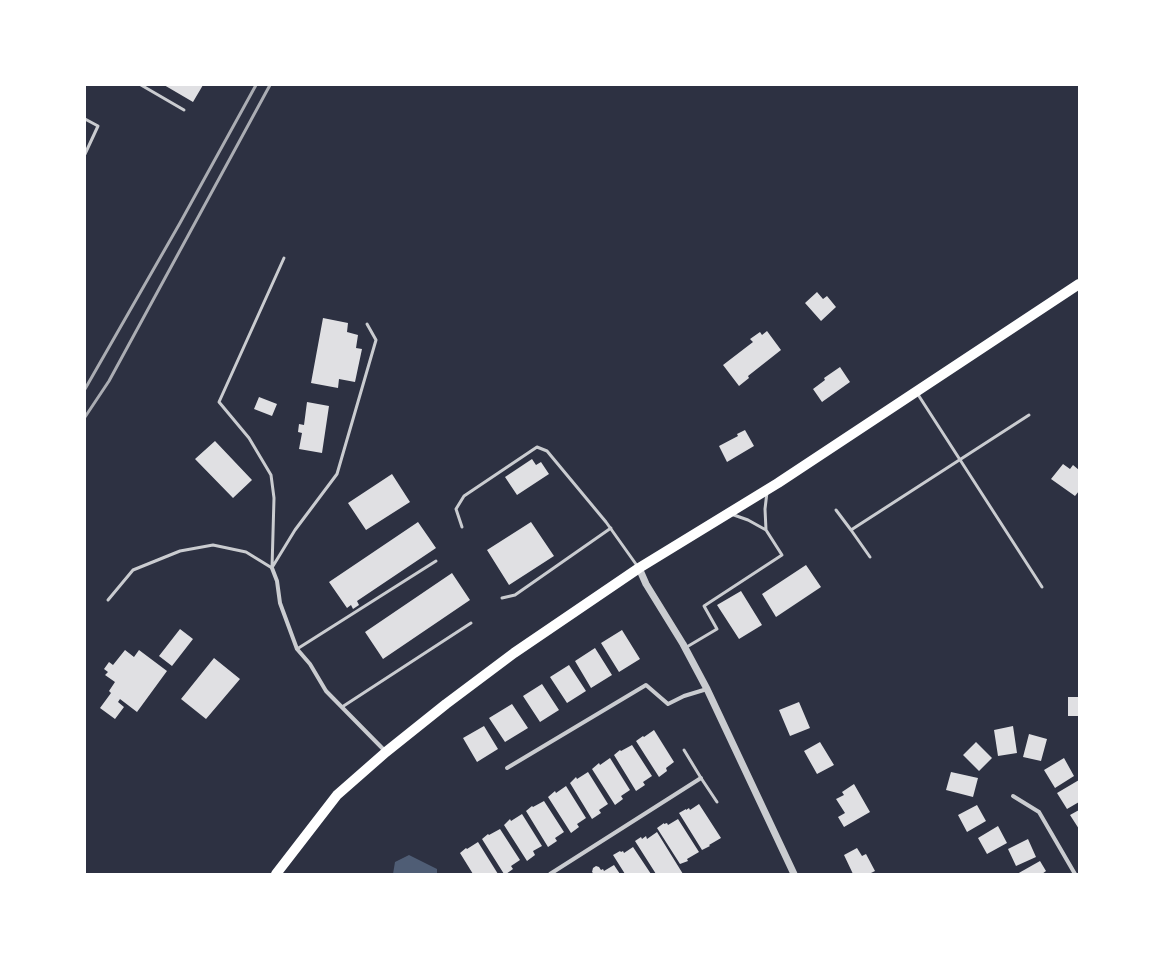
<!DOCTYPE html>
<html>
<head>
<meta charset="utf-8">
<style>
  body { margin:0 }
  #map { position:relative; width:1164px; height:959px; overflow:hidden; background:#2d3142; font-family:"Space Grotesk",sans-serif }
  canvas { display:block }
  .frame { position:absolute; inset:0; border:86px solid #fff; pointer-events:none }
</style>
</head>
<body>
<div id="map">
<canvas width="1164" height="959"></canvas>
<div class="frame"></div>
</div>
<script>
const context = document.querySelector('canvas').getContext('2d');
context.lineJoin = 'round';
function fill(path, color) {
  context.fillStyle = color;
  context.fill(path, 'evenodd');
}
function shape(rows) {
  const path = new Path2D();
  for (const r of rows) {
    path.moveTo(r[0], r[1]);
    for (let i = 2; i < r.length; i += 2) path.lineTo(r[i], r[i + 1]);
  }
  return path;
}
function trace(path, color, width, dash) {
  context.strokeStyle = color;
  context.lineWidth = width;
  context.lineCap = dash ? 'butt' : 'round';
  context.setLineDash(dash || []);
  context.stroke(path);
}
fill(shape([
  [409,855,437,869,437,874,393,874,395,862]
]), '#4f5d75');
fill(shape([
  [164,85,203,85,193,102],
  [817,292,823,299,827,296,836,307,821,321,805,303],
  [323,318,348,323,347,332,358,335,356,348,362,349,355,382,339,379,338,388,311,383],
  [767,331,781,350,748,376,749,378,739,386,723,365,753,342,750,339,760,332,762,335],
  [840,367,850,382,822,402,813,389,825,380,824,378],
  [259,397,277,404,272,416,254,409],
  [307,402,329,406,322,453,299,449,302,433,298,432,299,424,304,425],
  [745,430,754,446,727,462,719,446,738,436,737,434],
  [215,441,252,480,233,498,195,459],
  [532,459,536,465,541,462,549,474,517,495,505,477],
  [1063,464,1070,469,1073,465,1079,470,1079,491,1075,496,1051,479],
  [392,474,410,502,366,530,348,503],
  [418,522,436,548,357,601,359,605,353,609,351,605,347,608,329,582],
  [531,522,554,556,509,585,487,550],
  [806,565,821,587,776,617,762,594],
  [452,573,470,600,383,659,365,632],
  [741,591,762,625,739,639,717,605],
  [180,629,193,639,172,666,159,656],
  [622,630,640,659,619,672,601,643],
  [595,648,612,675,591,688,575,661],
  [125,650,134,657,139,650,167,671,137,712,120,699,118,702,124,707,115,719,100,708,111,693,109,691,115,682,105,675,108,672,104,669,109,662,113,665],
  [214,658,240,679,206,719,181,699],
  [569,665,586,691,567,703,550,677],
  [542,684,559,710,540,722,523,696],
  [1068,697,1079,697,1079,716,1068,716],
  [799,702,810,728,790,736,779,710],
  [512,704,528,728,505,742,489,718],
  [484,726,498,749,477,762,463,738],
  [1013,726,1017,753,998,756,994,730],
  [654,730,674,762,666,768,667,771,659,777,636,741,643,736,644,737],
  [1029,734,1047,739,1041,761,1023,757],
  [820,742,834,765,817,774,804,751],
  [976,742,992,758,979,771,963,755],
  [632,745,652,776,643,782,645,785,636,791,614,755,620,750,621,751],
  [610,758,630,790,621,796,623,799,615,805,592,769,599,763,600,765],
  [1064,758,1074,776,1055,788,1044,770],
  [588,772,608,804,599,810,601,813,592,819,570,783,576,777,577,779],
  [951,772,978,778,973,797,946,790],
  [1079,780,1079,802,1067,809,1057,793],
  [854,784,870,812,844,827,838,817,845,813,836,799,844,795,842,792],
  [566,786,586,818,577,824,579,827,571,833,548,797,555,791,556,793],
  [544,801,564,832,555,838,557,841,548,847,526,811,532,806,533,807],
  [699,804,721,838,709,845,710,846,702,850,679,813,686,809,686,810,689,808,690,810],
  [977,805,986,821,967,832,958,815],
  [1079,810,1079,829,1070,815],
  [522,814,542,846,533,851,535,855,527,861,504,825,510,819,511,821],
  [678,819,699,852,687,859,688,861,680,864,657,828,664,823,664,824,667,823,668,825],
  [998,826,1007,843,987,854,978,838],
  [500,829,520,860,511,866,513,869,506,874,504,874,482,839,488,834,489,835],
  [657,832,683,874,656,874,635,841,641,837,642,839,646,836,647,839],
  [1028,839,1036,857,1016,866,1008,849],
  [478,842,498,874,473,874,460,853,466,848,467,849],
  [633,847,651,874,625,874,613,855,620,851,621,852,623,851,624,853],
  [857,848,862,856,866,854,875,871,869,874,853,874,844,855],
  [1040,861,1046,871,1042,874,1017,874],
  [614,865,620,874,594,874,592,872,593,868,596,866,599,867,601,870,603,869,604,871]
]), '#e0e0e3');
trace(shape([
  [141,85,184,110],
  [85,119,98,126,85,154],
  [917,393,1042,587],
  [836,510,851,530,1029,415],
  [731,514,748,520,766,530],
  [462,527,456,509,464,496,537,447,547,451,606,522,638,567],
  [851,530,870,557],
  [273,566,295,530,337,474,376,340,367,324],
  [272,568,274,498,271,475,249,438,219,402,284,258],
  [502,598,515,595,611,528],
  [108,600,133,570,180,551,213,545,246,552,272,568],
  [685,648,717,629,704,606,782,555,766,530,765,509,767,492],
  [297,649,436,561],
  [342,707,471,623],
  [684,750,701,778,717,802]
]), '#caccd0', 3);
trace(shape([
  [272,568,277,581,280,603,297,649,310,664,326,691,386,752],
  [507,768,646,685,668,704,684,696,707,689],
  [1013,796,1039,812,1075,874],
  [550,874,701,778]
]), '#caccd0', 4);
trace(shape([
  [639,568,646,584,683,644,707,689,794,874]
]), '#caccd0', 7);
trace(shape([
  [276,874,337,795,386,752,446,704,514,653,639,568,778,483,1079,284]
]), '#fff', 10);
trace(shape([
  [85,389,180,223,256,85],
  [85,417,109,381,270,85]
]), '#abadb3', 3);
</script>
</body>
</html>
